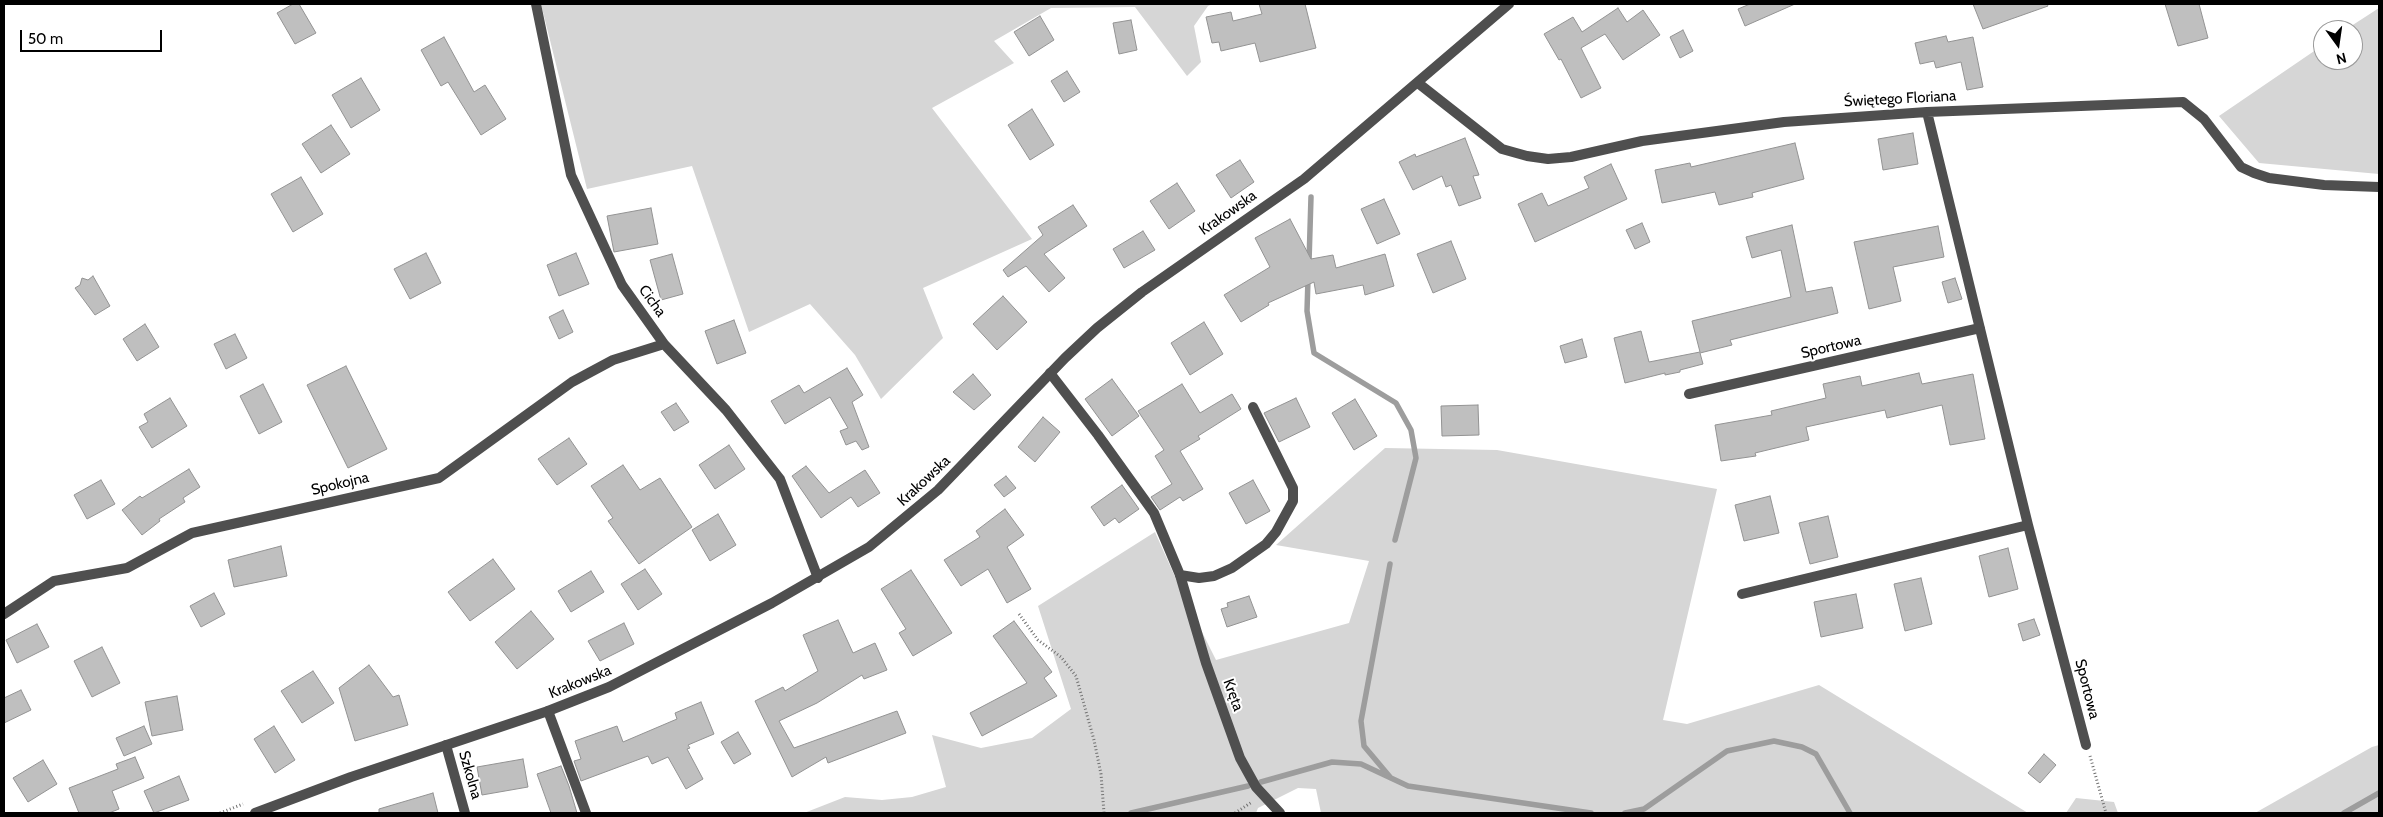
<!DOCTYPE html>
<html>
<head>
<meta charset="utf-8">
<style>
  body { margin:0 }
  #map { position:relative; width:2383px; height:817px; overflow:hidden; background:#fff; font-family:Cabin,sans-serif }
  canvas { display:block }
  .frame { position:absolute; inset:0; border:5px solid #000; pointer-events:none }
  .north { position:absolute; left:2313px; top:20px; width:50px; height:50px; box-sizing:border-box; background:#fff; border:1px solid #999; border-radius:50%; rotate:166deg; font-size:14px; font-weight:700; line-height:20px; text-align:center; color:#000 }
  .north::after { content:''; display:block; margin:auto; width:18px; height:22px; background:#000; clip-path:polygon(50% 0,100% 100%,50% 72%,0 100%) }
  .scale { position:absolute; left:20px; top:30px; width:142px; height:22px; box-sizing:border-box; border:2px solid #000; border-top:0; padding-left:6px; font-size:15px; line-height:18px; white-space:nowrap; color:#000; -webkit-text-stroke:4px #fff; paint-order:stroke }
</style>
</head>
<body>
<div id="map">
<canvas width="2383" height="817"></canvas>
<div class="frame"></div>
<div class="north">N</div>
<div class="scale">50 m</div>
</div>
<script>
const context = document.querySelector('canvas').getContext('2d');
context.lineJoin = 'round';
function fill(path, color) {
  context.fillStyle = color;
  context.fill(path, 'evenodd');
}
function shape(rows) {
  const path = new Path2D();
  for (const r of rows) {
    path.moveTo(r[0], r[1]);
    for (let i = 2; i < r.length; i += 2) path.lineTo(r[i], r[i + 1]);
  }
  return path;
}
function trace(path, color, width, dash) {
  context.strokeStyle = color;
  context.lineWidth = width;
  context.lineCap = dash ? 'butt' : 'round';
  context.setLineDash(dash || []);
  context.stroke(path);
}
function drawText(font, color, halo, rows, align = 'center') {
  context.font = font + ' Cabin,sans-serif';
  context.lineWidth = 4;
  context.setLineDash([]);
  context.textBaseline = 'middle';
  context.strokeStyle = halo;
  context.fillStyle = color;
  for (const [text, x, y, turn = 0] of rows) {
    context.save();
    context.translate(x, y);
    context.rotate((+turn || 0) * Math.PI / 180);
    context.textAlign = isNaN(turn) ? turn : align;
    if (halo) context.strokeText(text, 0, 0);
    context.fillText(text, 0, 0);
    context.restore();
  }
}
fill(shape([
  [541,4,1213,4,1208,6,1194,26,1201,62,1187,76,1135,7,1051,8,994,41,1014,63,932,108,1032,239,923,288,943,338,881,399,855,355,810,304,749,332,692,166,587,189],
  [2379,8,2379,174,2259,163,2219,116,2323,45,2323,60,2353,60,2353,30,2345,30],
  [1385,448,1497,450,1717,489,1663,720,1687,724,1819,685,2028,813,1321,813,1316,789,1298,788,1258,808,1256,813,804,813,845,797,882,800,912,797,946,787,932,735,981,748,1032,738,1071,709,1038,606,1155,532,1180,588,1216,660,1349,623,1369,561,1276,545],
  [2379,745,2379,813,2255,813,2372,747],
  [2076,798,2114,802,2118,813,2066,813]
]), '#d6d6d6');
trace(shape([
  [1309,262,1311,197],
  [1308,279,1307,311,1314,353,1396,403,1411,430,1416,458,1395,540],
  [1390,777,1364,746,1361,721,1390,564],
  [1261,782,1332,762,1361,764,1408,786,1591,813],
  [1131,813,1248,786],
  [1625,813,1644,809,1727,751,1774,741,1802,747,1816,754,1850,813],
  [2344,813,2379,793]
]), '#9d9d9d', 5.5);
const building = shape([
  [293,4,299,4,316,33,295,44,277,13,293,4],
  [1259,4,1305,4,1316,48,1260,62,1255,43,1221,51,1219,42,1212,43,1206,17,1231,12,1233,21,1262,14,1259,4],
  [1750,4,1795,4,1745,26,1738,9,1750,4],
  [1973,4,2047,4,2048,6,1983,29,1973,4],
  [2165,4,2199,4,2208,38,2178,46,2165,4],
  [1618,8,1627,22,1643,10,1660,35,1623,60,1605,34,1581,48,1601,88,1581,98,1561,59,1559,60,1544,34,1573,17,1582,32,1618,8],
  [1040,16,1054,40,1029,56,1014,32,1040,16],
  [1131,20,1137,50,1119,54,1113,23,1131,20],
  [1683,30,1693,51,1680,58,1670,37,1683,30],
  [1946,36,1948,42,1973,37,1983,87,1967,90,1961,62,1936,68,1934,61,1920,64,1915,43,1946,36],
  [444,37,474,92,485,85,506,119,481,135,448,82,441,86,421,50,444,37],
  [1067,71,1080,92,1064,102,1051,81,1067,71],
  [361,78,380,110,351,128,332,95,361,78],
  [1032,109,1054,145,1030,160,1008,125,1032,109],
  [331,125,350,154,321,173,302,144,331,125],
  [1913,133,1918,164,1883,170,1878,139,1913,133],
  [1465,138,1479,175,1473,176,1481,198,1459,206,1451,185,1446,187,1442,176,1413,190,1399,162,1415,154,1416,157,1465,138],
  [1795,143,1804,179,1752,193,1753,197,1719,205,1715,192,1662,203,1655,170,1690,163,1691,167,1795,143],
  [1240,160,1254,182,1231,198,1216,175,1240,160],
  [1611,164,1627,199,1535,242,1518,204,1542,193,1548,206,1589,188,1584,177,1611,164],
  [301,177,323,214,293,232,271,194,301,177],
  [1177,183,1195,211,1169,229,1150,201,1177,183],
  [1384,199,1400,234,1377,244,1361,209,1384,199],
  [1073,205,1087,226,1044,254,1065,278,1049,292,1026,266,1008,277,1003,270,1043,235,1038,227,1073,205],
  [651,208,658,244,614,252,607,216,651,208],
  [1290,219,1311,259,1333,255,1336,268,1385,254,1394,286,1365,295,1363,285,1316,294,1314,282,1268,303,1269,305,1241,322,1224,295,1270,267,1255,238,1290,219],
  [1642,223,1650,242,1635,249,1626,230,1642,223],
  [1792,225,1806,292,1832,287,1838,313,1730,340,1732,345,1700,353,1703,364,1680,370,1680,372,1665,375,1665,373,1625,383,1614,338,1641,331,1649,362,1700,352,1692,321,1791,297,1781,250,1752,258,1746,237,1792,225],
  [1938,226,1944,257,1893,267,1901,301,1869,309,1854,242,1938,226],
  [1143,231,1155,250,1124,268,1113,249,1143,231],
  [1451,241,1466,279,1433,293,1417,254,1451,241],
  [426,253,441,283,410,299,394,269,426,253],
  [576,253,589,284,559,296,547,265,576,253],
  [672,254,683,294,661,300,650,260,672,254],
  [93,276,110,306,95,315,75,288,80,285,82,278,88,280,93,276],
  [1955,278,1962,299,1948,303,1942,282,1955,278],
  [1003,296,1027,322,997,350,973,324,1003,296],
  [563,310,573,332,559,339,549,317,563,310],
  [734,320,746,353,717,364,705,331,734,320],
  [1204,322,1223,354,1190,375,1171,343,1204,322],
  [145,324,159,347,137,361,123,339,145,324],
  [235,334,247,358,226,369,214,344,235,334],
  [1582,339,1587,357,1565,363,1560,346,1582,339],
  [346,366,387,449,348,468,307,385,346,366],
  [847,368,863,395,852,402,869,447,862,450,856,441,846,445,840,431,848,428,830,397,785,424,771,401,799,385,804,393,847,368],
  [1919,373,1922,384,1973,374,1985,439,1950,445,1942,405,1887,418,1885,410,1806,427,1809,440,1755,453,1756,456,1721,461,1715,425,1772,415,1771,411,1826,398,1823,384,1860,376,1862,386,1919,373],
  [973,374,991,395,974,410,953,392,973,374],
  [1112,379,1139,416,1112,436,1085,399,1112,379],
  [263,384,282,422,259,434,240,396,263,384],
  [1182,384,1200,413,1232,394,1241,409,1198,436,1200,439,1180,451,1203,489,1183,501,1180,497,1160,510,1151,497,1172,484,1155,456,1164,450,1138,411,1182,384],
  [170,398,187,426,152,448,139,427,148,422,144,414,170,398],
  [1296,398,1310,427,1279,442,1264,413,1296,398],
  [1355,399,1377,436,1354,450,1332,413,1355,399],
  [676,403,689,422,674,431,661,412,676,403],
  [1478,405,1479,435,1442,436,1441,406,1478,405],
  [1043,417,1060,432,1035,462,1018,447,1043,417],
  [569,438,587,464,557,485,538,459,569,438],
  [729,445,745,469,715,489,699,465,729,445],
  [623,465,640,490,660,478,692,527,639,564,608,521,613,518,591,486,623,465],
  [806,466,829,493,865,470,880,493,858,507,851,497,821,518,792,476,806,466],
  [189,469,200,487,183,498,185,502,159,519,160,521,142,535,122,510,140,496,142,498,189,469],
  [1006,476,1016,488,1004,497,994,485,1006,476],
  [101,480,115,504,87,519,74,495,101,480],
  [1253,480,1270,511,1246,524,1229,493,1253,480],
  [1122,485,1139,509,1119,523,1115,518,1104,526,1091,507,1122,485],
  [1770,496,1779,533,1744,541,1735,505,1770,496],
  [1005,509,1024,535,1007,547,1031,589,1007,603,988,569,961,586,944,560,980,537,976,531,1005,509],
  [718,514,736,545,710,561,692,530,718,514],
  [1828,516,1838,557,1810,564,1799,523,1828,516],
  [281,546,287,576,234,587,228,560,281,546],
  [2008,548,2018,589,1989,597,1979,556,2008,548],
  [493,559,515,589,470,621,448,592,493,559],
  [645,569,662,594,638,610,621,584,645,569],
  [911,570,952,633,913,656,899,633,906,629,881,589,911,570],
  [591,571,604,592,571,612,558,591,591,571],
  [1921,578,1932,624,1905,631,1894,584,1921,578],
  [214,593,225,614,201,627,190,606,214,593],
  [1856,594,1863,628,1821,637,1814,602,1856,594],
  [1249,596,1257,617,1227,627,1221,609,1228,607,1227,603,1249,596],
  [531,611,554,639,517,669,495,642,531,611],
  [2034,619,2040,635,2023,641,2018,624,2034,619],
  [838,620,853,653,875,643,887,670,864,679,862,675,817,703,779,721,794,748,897,711,906,733,828,763,826,757,792,777,755,701,783,687,785,691,818,671,803,635,838,620],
  [1014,621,1052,672,1044,678,1057,696,982,736,970,713,1027,683,993,636,1014,621],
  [624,623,634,644,600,661,588,641,624,623],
  [37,624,49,647,17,663,6,640,37,624],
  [102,647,120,683,92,697,74,661,102,647],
  [369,665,393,697,399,695,408,725,355,741,339,688,369,665],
  [313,671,334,703,302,723,281,691,313,671],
  [21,690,31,710,4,723,4,698,21,690],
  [177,696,183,730,152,736,145,702,177,696],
  [701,702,714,734,688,745,690,748,687,749,703,779,686,789,668,757,652,764,648,756,581,781,574,761,581,759,575,741,617,726,623,742,677,719,675,713,701,702],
  [144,726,152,744,124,756,116,738,144,726],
  [274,726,295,760,275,773,254,739,274,726],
  [738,732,751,754,734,764,721,742,738,732],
  [2044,754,2056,765,2040,783,2028,773,2044,754],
  [135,757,144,778,112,791,119,809,109,813,79,813,69,788,118,769,116,764,135,757],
  [523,759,528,787,482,795,477,767,523,759],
  [43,760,57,784,28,802,13,778,43,760],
  [561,766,569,786,577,813,551,813,537,774,561,766],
  [179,776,189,800,154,813,144,791,179,776],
  [433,793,438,813,379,813,379,809,433,793]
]);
fill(building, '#bfbfbf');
trace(building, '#939393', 1);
trace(shape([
  [1019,614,1038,640,1061,657,1076,676,1094,740,1101,774,1104,813],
  [2090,756,2106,813],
  [220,813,243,804],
  [1235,813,1252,802]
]), '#717171', 3, [1, 2.5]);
trace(shape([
  [1180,575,1206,663,1240,758,1256,787,1280,813]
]), '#4f4f4f', 10);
trace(shape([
  [536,4,571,175,622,285,664,344,726,410,780,479,818,578],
  [1418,83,1502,149,1527,156,1548,159,1571,157,1642,141,1784,122,1927,112,2183,102,2204,119,2241,167,2254,173,2269,178,2324,185,2379,187],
  [1927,112,2028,525,2086,745],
  [1050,373,1098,435,1154,513,1180,575,1199,578,1214,576,1232,568,1266,544,1276,532,1293,501,1293,488,1253,407],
  [1689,394,1980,328],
  [1742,594,2028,525],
  [4,614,54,581,127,568,192,533,439,478,572,382,613,360,664,344],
  [548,711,586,813],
  [446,745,465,813]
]), '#4f4f4f', 10);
trace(shape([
  [255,813,351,777,548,711,609,687,772,603,869,547,938,490,1065,358,1097,328,1142,292,1304,179,1509,4]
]), '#4f4f4f', 10);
drawText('15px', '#000', '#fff', [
  ["Świętego Floriana",1900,99,-3],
  ["Krakowska",1228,213,-35],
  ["Cicha",652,301,54],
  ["Sportowa",1831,347,-13],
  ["Krakowska",924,481,-43],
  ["Spokojna",340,484,-13],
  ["Krakowska",580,682,-22],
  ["Sportowa",2087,689,76],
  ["Kręta",1233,695,70],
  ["Szkolna",470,775,74]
]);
</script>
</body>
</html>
